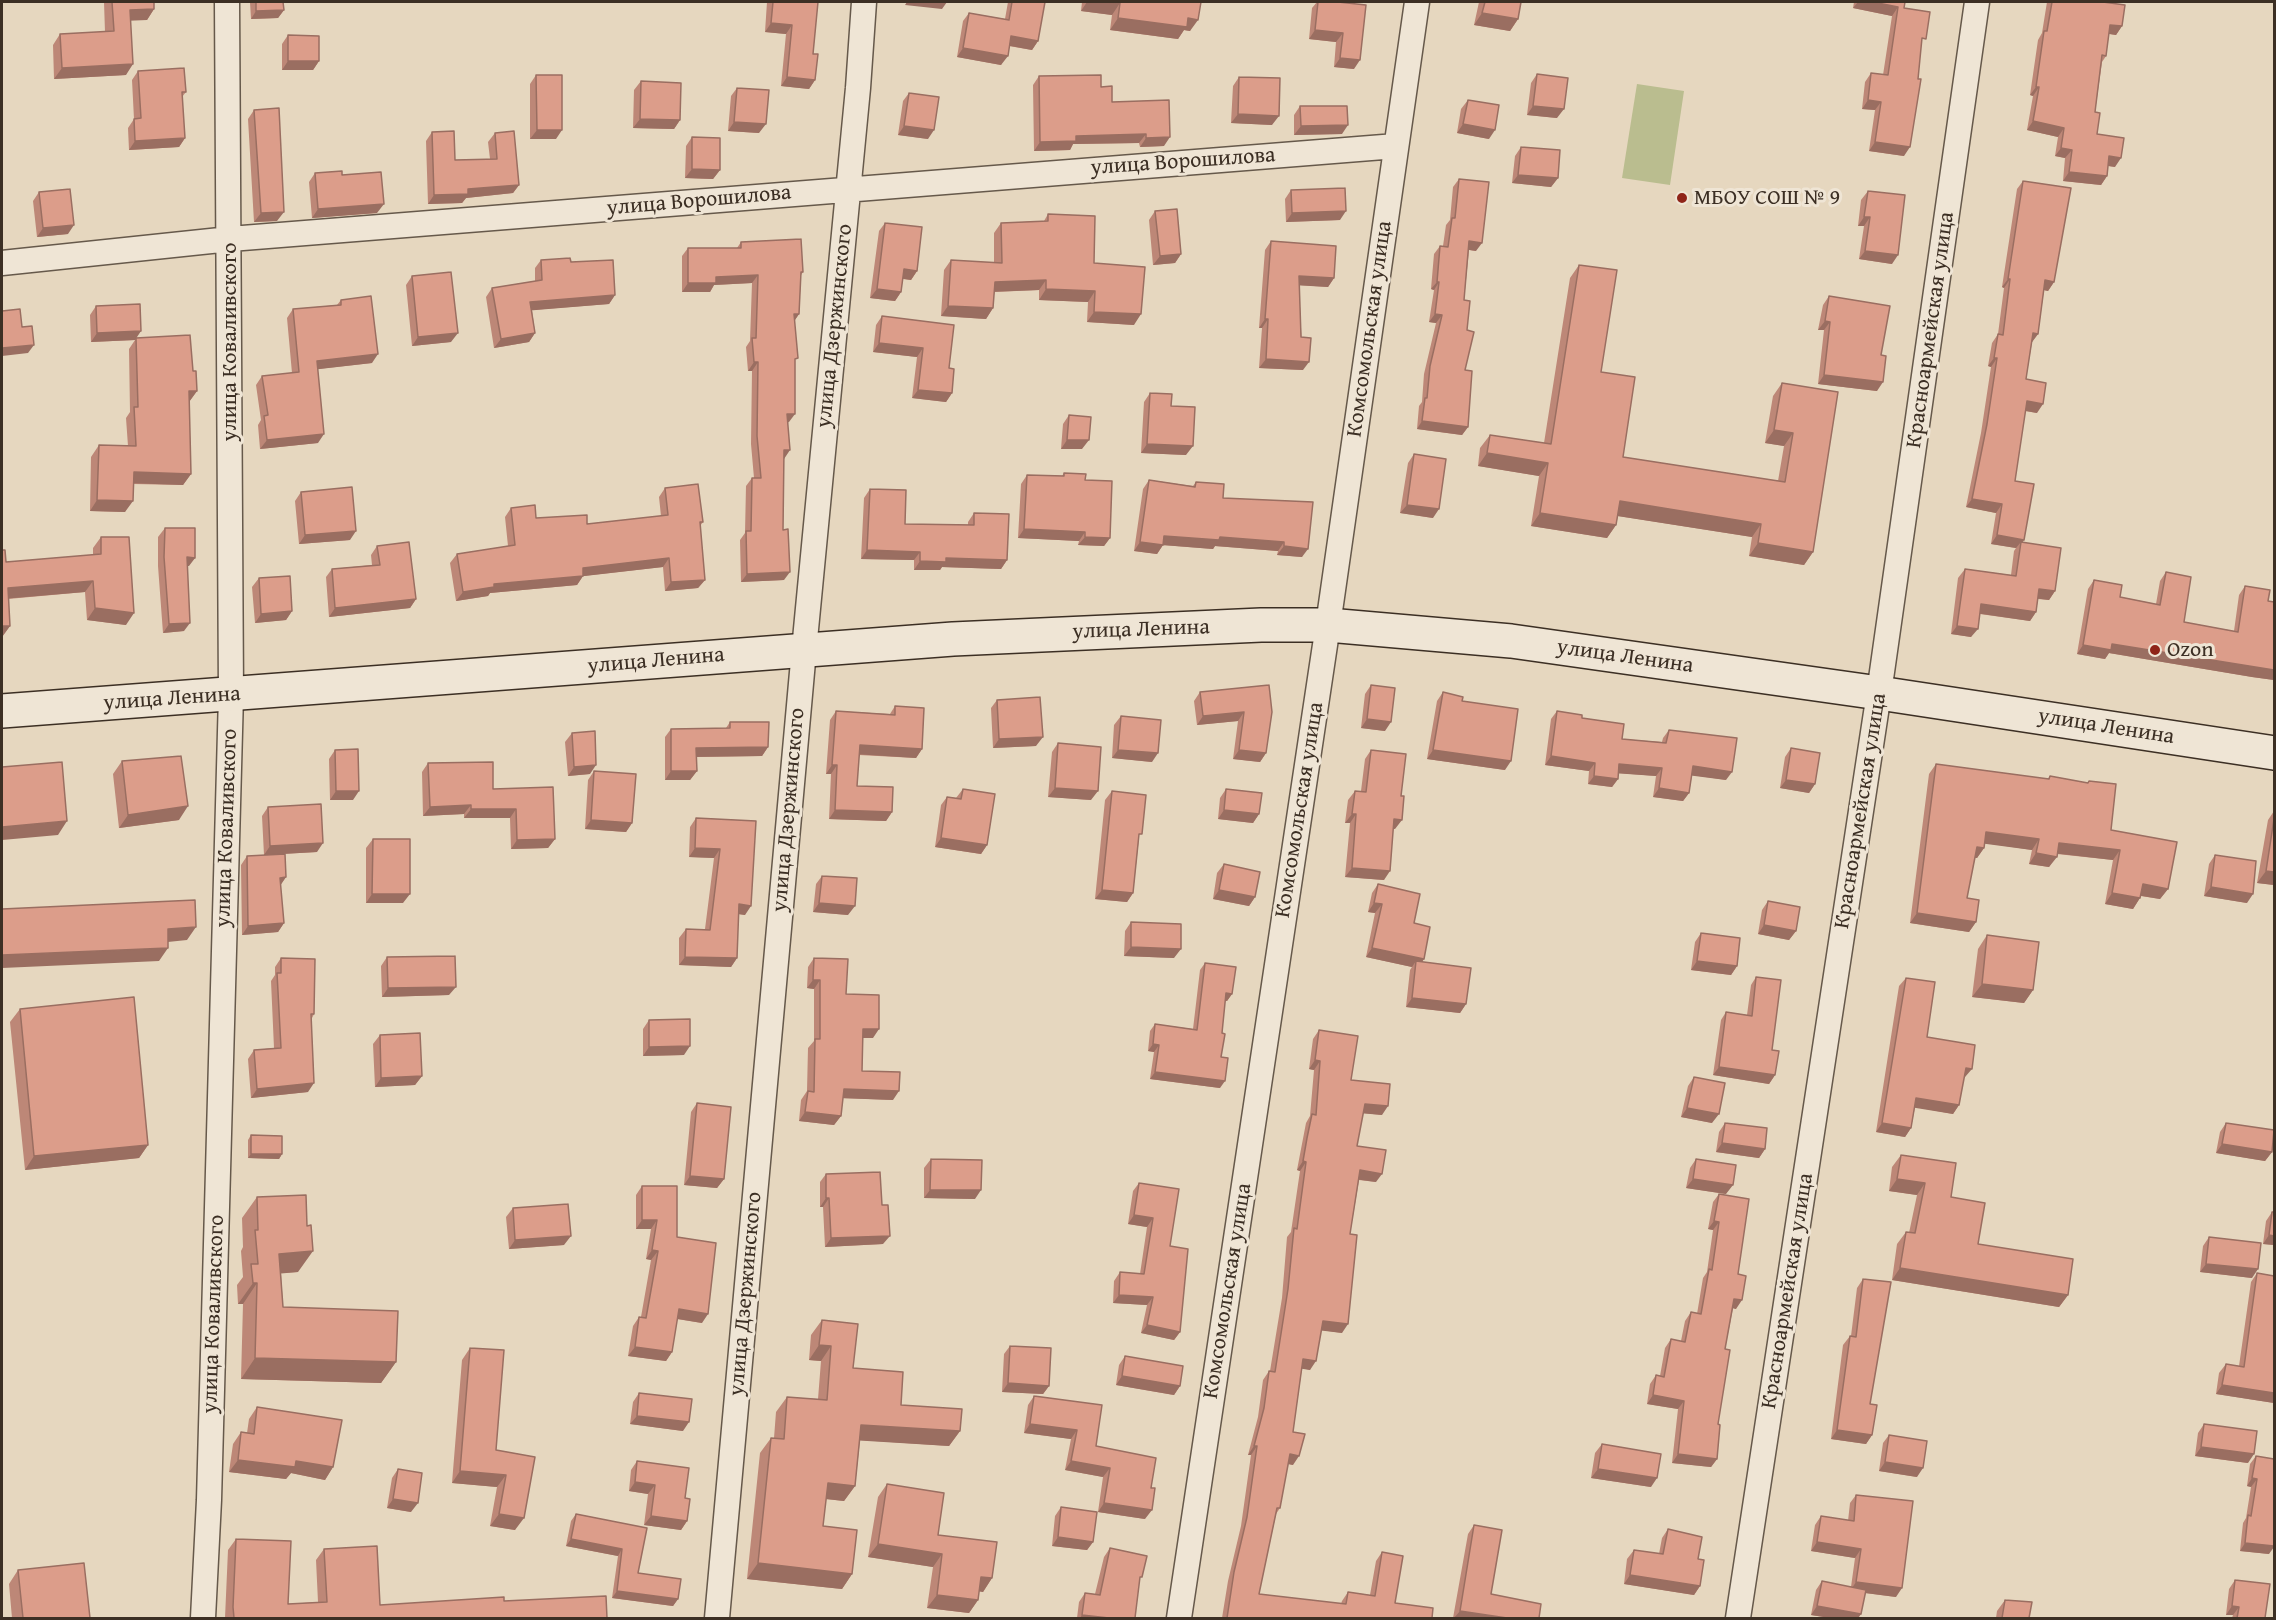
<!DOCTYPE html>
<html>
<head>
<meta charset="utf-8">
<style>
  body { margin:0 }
  #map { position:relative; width:2276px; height:1620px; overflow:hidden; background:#e6d7bf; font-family:"Gentium Book Plus",serif }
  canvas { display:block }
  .frame { position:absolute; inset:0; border:3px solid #3c2f24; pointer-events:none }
</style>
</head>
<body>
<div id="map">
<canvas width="2276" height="1620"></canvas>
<div class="frame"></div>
</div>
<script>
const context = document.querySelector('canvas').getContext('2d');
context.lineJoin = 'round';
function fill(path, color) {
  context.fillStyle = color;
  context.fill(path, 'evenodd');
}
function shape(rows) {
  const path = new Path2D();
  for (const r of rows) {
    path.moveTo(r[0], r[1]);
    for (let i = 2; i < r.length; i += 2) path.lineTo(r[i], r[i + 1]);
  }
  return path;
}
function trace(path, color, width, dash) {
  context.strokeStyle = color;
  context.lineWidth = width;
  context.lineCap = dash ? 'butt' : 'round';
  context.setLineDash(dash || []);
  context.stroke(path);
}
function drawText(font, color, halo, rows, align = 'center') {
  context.font = font + ' "Gentium Book Plus",serif';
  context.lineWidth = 6;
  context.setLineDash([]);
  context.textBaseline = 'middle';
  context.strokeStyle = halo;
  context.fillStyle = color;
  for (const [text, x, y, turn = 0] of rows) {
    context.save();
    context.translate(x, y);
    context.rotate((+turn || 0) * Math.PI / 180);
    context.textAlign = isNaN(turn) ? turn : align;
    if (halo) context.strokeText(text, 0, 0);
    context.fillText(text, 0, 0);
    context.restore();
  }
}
fill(shape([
  [1637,84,1684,91,1670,185,1622,178]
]), '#babd8f');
const street = shape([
  [2,263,230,239,1396,146],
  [203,1618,209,1500,231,695,227,2],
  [717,1618,804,650,858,88,864,2],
  [1179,1618,1328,625,1417,2],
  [1738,1618,1879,693,1977,2]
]);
const secondary = shape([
  [2,711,953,639,1261,625,1328,625,1511,641,1879,693,2274,753]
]);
trace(street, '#66594b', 27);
trace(secondary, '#3c2f24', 36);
trace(street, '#efe5d5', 24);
trace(secondary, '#efe5d5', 33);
fill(shape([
  [104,2,154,2,154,9,147,20,131,20,126,75,54,79,53,45,60,34,105,32],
  [250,2,283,2,284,10,278,18,251,19],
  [767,2,818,2,813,54,815,80,809,89,781,86,786,34,765,32],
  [1008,2,1043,2,1038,41,1032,50,1009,46,1001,65,957,57,963,21,969,13,1005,19],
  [1082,2,1201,2,1190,31,1184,30,1178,39,1110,30,1112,15,1081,11],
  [1317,2,1338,2,1354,69,1334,67,1336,42,1309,39,1312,8],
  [1479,2,1521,2,1518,19,1510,31,1474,25],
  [1854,2,1905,2,1904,8,1921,45,1904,156,1869,151,1875,110,1862,109,1865,82,1871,73,1883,75,1892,16,1853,8],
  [2047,2,2103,2,2122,26,2116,35,2109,34,2106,56,2102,62,2095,112,2097,134,2115,167,2108,166,2107,176,2101,185,2063,181,2065,158,2055,156,2058,137,2027,130,2033,96,2030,95,2038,40,2042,33],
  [288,35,319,61,313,70,282,70,282,44],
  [138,71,186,92,182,97,185,138,179,147,129,150,128,128,134,119,132,80],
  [1537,74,1557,118,1527,115,1531,83],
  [536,75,556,139,530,139,530,84],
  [1039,76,1101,87,1112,102,1164,146,1140,147,1139,143,1073,144,1070,150,1034,151,1033,85],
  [1239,77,1272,125,1231,123,1233,86],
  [641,81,680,120,674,129,633,128,634,90],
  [737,88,759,133,728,131,731,96],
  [909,93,928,139,898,135,903,101],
  [1468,100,1489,139,1457,133,1461,109],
  [1300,106,1342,134,1294,135,1294,115],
  [254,110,277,221,254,222,248,119],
  [432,132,455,160,490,159,488,142,495,133,519,185,513,193,466,198,462,203,428,204,426,141],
  [692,137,720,170,713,179,685,178,686,146],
  [1521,147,1558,178,1551,187,1512,183,1515,156],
  [315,173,342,175,377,213,312,218,309,182],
  [1459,179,1476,251,1469,250,1464,300,1467,330,1465,370,1468,427,1462,435,1417,429,1419,406,1422,402,1424,374,1436,323,1429,322,1434,290,1431,289,1434,254,1440,246,1443,246,1446,225,1450,220,1453,187],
  [2023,181,2054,282,2048,291,2044,290,2038,334,2032,342,2026,379,2037,413,2025,411,2015,481,2023,542,2055,591,2049,600,2038,599,2036,612,2030,621,1980,614,1971,637,1951,634,1958,578,1965,569,2011,575,2014,551,2016,548,1991,544,1996,513,1966,507,1981,433,1991,367,1988,366,1992,343,1998,334,2004,288,2002,287,2017,189],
  [1291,190,1340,220,1286,222,1285,199],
  [1868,191,1892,264,1859,259,1864,226,1858,226,1861,200],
  [39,192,68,234,37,237,33,201],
  [1155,211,1181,254,1175,263,1153,265,1149,220],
  [1048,214,1094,263,1134,325,1087,322,1088,302,1039,300,1039,290,994,292,993,308,986,319,941,316,944,270,951,260,994,263,994,233,1001,223,1044,221],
  [885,223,917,271,911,280,903,279,901,292,895,301,870,298,879,231],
  [1271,241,1334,278,1328,287,1299,285,1303,370,1259,368,1262,328,1259,328,1265,250],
  [741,242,803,272,801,275,799,314,794,321,795,363,784,459,783,530,784,580,741,582,740,540,745,533,746,486,752,478,754,478,751,444,752,371,748,371,746,347,750,341,752,283,714,285,710,292,682,292,682,256,688,248,737,248],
  [541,260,571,262,615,295,609,304,532,310,535,333,529,342,494,348,486,297,492,288,535,281,535,268],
  [1579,265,1601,372,1623,457,1778,481,1784,446,1765,443,1773,396,1782,383,1838,392,1813,552,1804,565,1749,556,1752,537,1618,516,1616,525,1607,538,1531,526,1539,476,1478,466,1480,448,1490,435,1544,443,1570,278],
  [412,276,451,342,412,346,406,285],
  [1829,296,1881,355,1877,391,1818,384,1824,330,1818,330,1823,305],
  [341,300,372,363,318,369,318,443,260,449,258,425,261,420,256,385,262,376,292,373,287,318,293,309,337,305],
  [96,306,137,338,193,371,197,391,189,402,191,474,183,485,133,484,125,512,90,511,91,457,99,445,128,446,126,418,130,412,129,349,135,340,91,342,90,315],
  [882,316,949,368,952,393,946,402,912,398,917,357,873,352,876,325],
  [1150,393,1186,455,1141,453,1144,402],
  [1069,415,1082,449,1061,449,1063,424],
  [1414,454,1433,518,1400,513,1408,463],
  [1064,473,1085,480,1110,538,1104,546,1078,545,1079,541,1018,538,1021,484,1027,475,1062,476],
  [1149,480,1193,486,1196,482,1223,498,1313,502,1302,557,1277,555,1278,551,1215,546,1213,549,1163,545,1157,554,1134,551,1143,489],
  [665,488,703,522,700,526,705,580,698,588,665,591,663,567,583,576,577,585,490,593,488,596,456,601,450,563,457,554,508,546,505,517,511,508,536,518,587,524,661,516,659,497],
  [870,489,905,524,968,525,968,522,974,513,1007,560,1001,569,942,567,940,570,914,570,914,560,861,559,864,498],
  [301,492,350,540,299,544,295,501],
  [165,528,195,558,188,566,184,631,163,633,158,566,158,537],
  [101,537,126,625,87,620,85,592,8,599,10,626,2,637,2,550,6,562,93,555,93,548],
  [377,546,416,599,410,608,329,617,326,577,332,569,372,565,371,555],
  [2166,572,2184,622,2234,631,2239,595,2245,586,2268,601,2274,602,2274,680,2252,677,2109,653,2105,659,2077,654,2088,589,2094,580,2120,597,2156,604,2160,581],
  [259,578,292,611,286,620,255,623,252,587],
  [1269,685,1266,753,1260,762,1233,759,1238,721,1197,725,1194,701,1200,692],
  [1371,685,1385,731,1361,728,1365,694],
  [1443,692,1462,701,1505,770,1427,759,1437,701],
  [997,700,1036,746,993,748,991,708],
  [895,706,922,749,916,758,859,755,857,786,892,812,886,821,829,819,831,774,826,774,830,720,836,711,890,714],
  [1557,711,1582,718,1622,739,1662,742,1663,738,1669,730,1726,780,1692,775,1689,793,1683,801,1653,797,1656,776,1618,773,1618,779,1612,787,1588,784,1589,771,1545,765,1551,719],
  [1121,716,1152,762,1112,758,1114,725],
  [730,722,768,747,762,756,697,757,697,771,690,780,665,780,665,737,671,729,726,728],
  [572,733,590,774,568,776,565,742],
  [1058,743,1091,800,1048,797,1052,752],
  [1791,748,1815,784,1809,793,1780,788,1785,757],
  [335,750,353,800,330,800,329,759],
  [1371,750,1395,829,1393,829,1384,880,1345,877,1350,823,1345,823,1348,800,1355,791,1361,791,1365,759],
  [122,761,179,820,119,828,113,774],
  [428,763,493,789,555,839,548,848,511,849,510,818,464,818,464,814,423,816,422,772],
  [1936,764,2048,779,2050,776,2087,783,2089,781,2111,830,2168,889,2160,899,2141,896,2133,909,2105,904,2113,860,2057,854,2049,867,2029,864,2032,850,1985,843,1984,848,1977,858,1975,858,1967,898,1976,922,1969,932,1910,923,1929,774],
  [594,771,632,823,626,832,585,829,588,780],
  [963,789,987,845,981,854,935,847,941,805,947,797,956,798],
  [1226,789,1259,814,1253,823,1218,819,1220,798],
  [1112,791,1139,838,1133,893,1127,902,1095,899,1105,800],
  [268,807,317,852,264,855,262,816],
  [2274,811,2274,885,2257,883,2268,820],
  [696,818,756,821,745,915,738,914,737,958,731,967,679,965,679,938,686,929,705,929,714,858,689,857,690,827],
  [373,839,403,903,366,903,366,848],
  [2215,855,2247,903,2204,896,2209,864],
  [247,856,286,877,280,885,284,923,278,932,242,935,241,865],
  [1224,864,1255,897,1249,906,1213,899,1217,873],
  [822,876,848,915,813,912,816,884],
  [1378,884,1414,923,1424,959,1422,962,1466,1004,1460,1013,1406,1007,1410,970,1412,967,1366,957,1375,913,1368,912,1372,893],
  [1768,901,1796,931,1789,940,1758,934,1762,910],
  [1131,922,1174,958,1124,956,1125,931],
  [1701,933,1737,966,1731,975,1691,970,1695,942],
  [1987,935,2033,990,2024,1003,1972,997,1978,949],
  [387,957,449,995,382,997,381,966],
  [281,958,314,1014,312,1018,308,1092,251,1098,248,1059,254,1050,274,1048,271,981,275,975,275,967],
  [814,958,846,994,873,1038,863,1038,862,1071,893,1100,843,1098,841,1116,834,1125,799,1121,801,1100,807,1091,808,1048,814,1041,814,989,807,988,808,967],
  [1205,963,1232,994,1227,1001,1225,1000,1222,1033,1220,1088,1150,1079,1154,1052,1148,1051,1150,1031,1155,1024,1193,1029,1200,970],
  [1756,977,1772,1050,1775,1075,1769,1084,1713,1075,1721,1020,1726,1012,1747,1015,1751,985],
  [1906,978,1927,1037,1965,1077,1964,1077,1959,1105,1953,1114,1915,1107,1911,1128,1905,1137,1876,1132,1899,986],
  [20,1009,148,1145,139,1158,25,1170,10,1022],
  [649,1020,684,1055,643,1056,643,1029],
  [1319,1030,1351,1080,1382,1115,1363,1113,1357,1146,1376,1182,1359,1180,1350,1234,1342,1333,1321,1330,1310,1370,1302,1368,1293,1432,1293,1465,1288,1464,1280,1508,1276,1514,1259,1594,1341,1604,1342,1601,1348,1592,1370,1595,1376,1561,1382,1552,1395,1603,1432,1618,1222,1618,1228,1581,1241,1526,1251,1455,1248,1455,1258,1417,1263,1380,1269,1371,1270,1371,1282,1298,1287,1237,1291,1232,1300,1171,1297,1170,1306,1123,1310,1116,1314,1070,1309,1069,1313,1039],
  [380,1035,422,1076,415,1085,375,1087,373,1044],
  [1694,1077,1712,1123,1681,1117,1688,1086],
  [697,1103,724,1179,717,1188,684,1185,691,1112],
  [1725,1123,1765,1149,1759,1158,1716,1152,1719,1132],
  [2226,1123,2272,1152,2265,1161,2216,1153,2220,1132],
  [251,1135,282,1154,279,1159,248,1158,248,1140],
  [1901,1155,1951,1197,1978,1244,2068,1295,2059,1307,1892,1280,1897,1244,1906,1232,1909,1233,1917,1195,1889,1191,1892,1167],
  [931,1159,975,1199,924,1198,924,1168],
  [1696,1159,1726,1194,1686,1188,1690,1168],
  [826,1174,883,1244,825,1247,823,1207,820,1207,820,1182],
  [1139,1183,1170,1246,1180,1332,1174,1340,1141,1333,1147,1305,1113,1303,1114,1281,1120,1272,1140,1274,1147,1227,1128,1224,1133,1191],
  [642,1186,677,1237,702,1323,677,1319,672,1352,666,1361,628,1356,633,1326,639,1317,641,1317,651,1260,646,1259,651,1229,636,1229,636,1195],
  [1719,1194,1738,1274,1736,1309,1733,1308,1725,1349,1718,1424,1717,1459,1711,1467,1672,1463,1678,1409,1647,1404,1650,1384,1656,1375,1660,1376,1665,1348,1671,1339,1681,1341,1685,1321,1691,1312,1697,1314,1703,1278,1707,1272,1713,1230,1708,1229,1713,1202],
  [257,1197,298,1272,281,1273,283,1307,396,1362,381,1383,241,1379,243,1304,238,1304,237,1285,243,1277,241,1251,243,1247,242,1218],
  [513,1208,564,1245,509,1249,506,1217],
  [2272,1212,2274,1212,2274,1245,2263,1244,2266,1221],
  [2209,1237,2252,1278,2200,1272,2203,1246],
  [2257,1273,2274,1276,2274,1403,2216,1394,2219,1373,2226,1364,2239,1366,2251,1282],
  [1863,1279,1872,1435,1866,1444,1831,1439,1843,1345,1850,1336,1851,1336,1857,1288],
  [822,1320,853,1368,901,1405,960,1431,949,1446,860,1440,855,1486,844,1501,826,1499,823,1526,852,1574,842,1589,747,1579,760,1453,771,1438,774,1438,776,1412,787,1397,818,1399,821,1361,809,1360,811,1335],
  [1010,1346,1049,1386,1043,1394,1002,1392,1004,1354],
  [470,1348,496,1450,535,1457,515,1530,490,1526,497,1487,452,1483,462,1360],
  [1125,1356,1180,1386,1174,1395,1116,1385,1119,1365],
  [639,1393,683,1431,630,1424,633,1402],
  [1034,1396,1096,1446,1145,1519,1098,1512,1103,1477,1065,1470,1071,1439,1024,1433,1028,1405],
  [257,1407,333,1467,325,1480,291,1473,286,1479,229,1472,233,1444,241,1432,247,1433,249,1419],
  [2204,1424,2248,1463,2195,1456,2198,1433],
  [1889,1435,1917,1477,1879,1471,1883,1443],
  [1602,1444,1651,1487,1591,1478,1595,1453],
  [2256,1456,2269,1554,2240,1551,2243,1523,2246,1518,2251,1487,2247,1486,2250,1464],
  [637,1461,685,1498,687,1521,681,1530,644,1525,648,1494,629,1491,631,1470],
  [398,1469,411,1512,387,1508,392,1478],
  [887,1484,938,1535,992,1578,983,1592,979,1591,978,1600,969,1613,927,1608,933,1567,868,1557,878,1497],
  [1856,1495,1896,1597,1865,1593,1861,1614,1858,1618,1830,1618,1811,1615,1816,1590,1822,1581,1851,1587,1855,1558,1811,1551,1815,1525,1821,1516,1848,1521,1850,1503],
  [1061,1507,1093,1542,1087,1550,1052,1546,1055,1516],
  [576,1514,647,1528,638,1573,678,1599,673,1606,612,1598,618,1556,566,1546,571,1521],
  [1474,1525,1491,1594,1539,1618,1453,1618,1468,1534],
  [1668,1529,1698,1559,1700,1586,1694,1595,1624,1584,1627,1559,1634,1550,1659,1554,1662,1538],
  [236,1539,288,1604,318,1602,316,1560,324,1549,380,1605,504,1601,607,1618,225,1618,228,1550],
  [1110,1548,1135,1618,1077,1618,1079,1602,1085,1593,1095,1594,1104,1557],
  [18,1570,90,1618,12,1618,9,1584],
  [2235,1580,2265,1618,2232,1618,2233,1615,2226,1615,2229,1589],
  [2005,1600,2029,1618,1996,1618,1997,1611]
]), '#bd8777');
fill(shape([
  [907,2,947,2,942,9,905,5],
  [1087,2,1105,2,1120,3,1112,15,1081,11],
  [1858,2,1873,2,1898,7,1892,16,1853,8],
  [154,9,147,20,123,21,130,10],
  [284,10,278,18,251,19,256,11],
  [1482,13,1518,19,1510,31,1474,25],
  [1118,18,1188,18,1198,20,1190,31,1184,30,1178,39,1110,30],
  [771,23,792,25,786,34,765,32],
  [2110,25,2122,26,2116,35,2104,33],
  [1315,30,1343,33,1336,42,1309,39],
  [1011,36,1038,41,1032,50,1005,45],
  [963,48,1008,56,1001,65,957,57],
  [1340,58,1360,60,1354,69,1334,67],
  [288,61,319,61,313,70,282,70],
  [133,64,126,75,54,79,62,68],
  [787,77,815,80,809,89,781,86],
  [2036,87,2039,87,2033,96,2030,95],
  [1868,100,1881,102,1875,110,1862,109],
  [1533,106,1564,109,1557,118,1527,115],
  [1238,114,1279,116,1272,125,1231,123],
  [640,119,680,120,674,129,633,128],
  [2033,121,2064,128,2058,137,2027,130],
  [734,122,766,124,759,133,728,131],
  [1463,124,1495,130,1489,139,1457,133],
  [1348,125,1342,134,1294,135,1301,126],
  [904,126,934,130,928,139,898,135],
  [537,130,562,130,556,139,530,139],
  [1146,134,1139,143,1073,144,1070,150,1034,151,1040,142,1076,136],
  [1170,137,1164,146,1140,147,1146,138],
  [185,138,179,147,129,150,135,141],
  [1875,142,1910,147,1904,156,1869,151],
  [2061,148,2072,150,2065,158,2055,156],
  [2109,156,2121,158,2115,167,2103,165],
  [692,169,720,170,713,179,685,178],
  [2069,172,2107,176,2101,185,2063,181],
  [1518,175,1558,178,1551,187,1512,183],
  [519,185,513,193,466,198,462,203,428,204,434,195,468,189],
  [384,204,377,213,312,218,318,209],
  [1346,211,1340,220,1286,222,1292,213],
  [284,212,277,221,254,222,261,213],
  [1864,217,1870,217,1864,226,1858,226],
  [74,225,68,234,37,237,43,228],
  [1469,241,1482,243,1476,251,1464,249],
  [1865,251,1898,255,1892,264,1859,259],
  [1181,254,1175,263,1153,265,1160,256],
  [904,269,917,271,911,280,898,278],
  [758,275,752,283,714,285,710,292,682,292,688,283,716,277],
  [1299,276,1334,278,1328,287,1293,285],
  [2008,279,2010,279,2004,288,2002,287],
  [1046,280,1039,290,988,292,995,282],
  [2045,280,2054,282,2048,291,2039,289],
  [1437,282,1439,282,1434,290,1431,289],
  [877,289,901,292,895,301,870,298],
  [1046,289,1095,291,1088,302,1039,300],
  [615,295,609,304,524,311,530,302],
  [948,306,993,308,986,319,941,316],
  [1094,312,1141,314,1134,325,1087,322],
  [794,314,799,314,793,323],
  [1435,314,1442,315,1436,323,1429,322],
  [1265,319,1268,319,1262,328,1259,328],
  [1825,321,1830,322,1824,330,1818,330],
  [141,331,135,340,91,342,97,333],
  [458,333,451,342,412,346,418,337],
  [535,333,529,342,494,348,501,339],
  [2033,333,2038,334,2032,342,2027,342],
  [879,343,923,348,917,357,873,352],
  [34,345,28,353,2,356,2,348],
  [378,354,372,363,311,370,317,361],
  [1994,358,1997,358,1991,367,1988,366],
  [1266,359,1309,362,1303,370,1259,368],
  [754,362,758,362,752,371,748,371],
  [1824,375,1883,382,1877,391,1818,384],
  [918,390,952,393,946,402,912,398],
  [189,391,197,391,189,402],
  [2027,401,2043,404,2037,413,2021,410],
  [787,414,795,414,789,422,781,422],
  [1422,421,1468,427,1462,435,1417,429],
  [1774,430,1793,433,1784,446,1765,443],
  [324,434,318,443,260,449,267,440],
  [1067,440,1089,440,1082,449,1061,449],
  [1147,444,1193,446,1186,455,1141,453],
  [784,450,790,450,784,459],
  [1487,453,1548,463,1539,476,1478,466],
  [134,472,191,474,183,485,126,483],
  [1972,499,2002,504,1996,513,1966,507],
  [97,500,133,501,125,512,90,511],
  [1620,501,1761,524,1752,537,1611,515],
  [1407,505,1439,509,1433,518,1400,513],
  [1540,513,1616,525,1607,538,1531,526],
  [1024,529,1085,532,1079,541,1018,538],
  [356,531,350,540,299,544,305,535],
  [1997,535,2024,540,2020,546,2021,542,2016,548,1991,544],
  [1164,536,1220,537,1284,542,1278,551,1215,546,1213,549,1162,545,1163,545,1157,554,1134,551,1140,542],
  [1085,537,1110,538,1104,546,1078,545],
  [1758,543,1813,552,1804,565,1749,556],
  [1284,546,1308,549,1302,557,1277,555],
  [867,550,920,552,914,560,861,559],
  [187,557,195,558,189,566,181,566],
  [669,558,663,567,576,577,583,568],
  [946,558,1007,560,1001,569,942,567,940,570,914,570,920,561],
  [790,572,784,580,741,582,747,574],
  [583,576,577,585,490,593,488,596,456,601,463,592,494,584],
  [705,580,698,588,665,591,671,582],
  [93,581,85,592,2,599,8,588],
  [2039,589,2055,591,2049,600,2033,598],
  [416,599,410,608,329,617,335,608],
  [1981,604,2036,612,2030,621,1975,613],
  [95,608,134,613,126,625,87,620],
  [292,611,286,620,255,623,261,614],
  [190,623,184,631,163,633,169,624],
  [2,626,10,626,2,637],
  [1957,626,1978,629,1971,637,1951,634],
  [2112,644,2274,670,2274,680,2252,677,2109,653,2105,659,2077,654,2083,645],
  [1244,712,1238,721,1197,725,1203,716],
  [1367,719,1391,722,1385,731,1361,728],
  [1043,737,1036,746,993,748,999,739],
  [860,745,922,749,916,758,854,754],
  [768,747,762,756,690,757,696,748],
  [1118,750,1158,753,1152,762,1112,758],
  [1239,750,1266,753,1260,762,1233,759],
  [1433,750,1511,761,1505,770,1427,759],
  [1551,756,1595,763,1589,771,1545,765],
  [1619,764,1662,768,1656,776,1613,773],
  [596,765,590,774,568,776,574,767],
  [832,765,837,765,831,774,826,774],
  [1693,766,1732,772,1726,780,1687,775],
  [671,771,697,771,690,780,665,780],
  [1594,776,1618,779,1612,787,1588,784],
  [1786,780,1815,784,1809,793,1780,788],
  [1055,788,1098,791,1091,800,1048,797],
  [1659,788,1689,793,1683,801,1653,797],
  [336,791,359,791,353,800,330,800],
  [471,805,464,814,423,816,430,807],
  [188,806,179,820,119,828,128,815],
  [471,809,516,809,510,818,464,818],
  [835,810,892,812,886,821,829,819],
  [1224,810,1259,814,1253,823,1218,819],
  [1352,814,1356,814,1350,823,1345,823],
  [1394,819,1402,820,1395,829,1388,828],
  [591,820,632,823,626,832,585,829],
  [67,821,58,835,2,840,2,827],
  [1986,832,2039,839,2032,850,1979,843],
  [941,838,987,845,981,854,935,847],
  [555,839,548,848,511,849,517,840],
  [323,843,317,852,264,855,270,846],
  [2059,843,2120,850,2113,860,2052,853],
  [1977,847,1984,848,1977,858,1970,857],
  [695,848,720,849,714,858,689,857],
  [2036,853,2057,857,2049,867,2029,864],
  [1352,868,1390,871,1384,880,1345,877],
  [2266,871,2274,872,2274,885,2257,883],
  [286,877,280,886,280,878],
  [2143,884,2168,889,2160,899,2136,895],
  [2211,887,2253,894,2247,903,2204,896],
  [1102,890,1133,893,1127,902,1095,899],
  [1219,890,1255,897,1249,906,1213,899],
  [2112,893,2140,898,2133,909,2105,904],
  [372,894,410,894,403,903,366,903],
  [819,903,855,906,848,915,813,912],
  [1374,903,1382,904,1375,913,1368,912],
  [739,904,751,906,745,915,732,913],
  [1917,913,1976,922,1969,932,1910,923],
  [284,923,278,932,242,935,248,926],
  [1764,925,1796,931,1789,940,1758,934],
  [196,927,187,940,158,943,168,929],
  [1131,947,1181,949,1174,958,1124,956],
  [168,948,159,961,2,968,2,955],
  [1372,948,1424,959,1417,968,1416,961,1412,967,1366,957],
  [685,957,737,958,731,967,679,965],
  [1697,961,1737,966,1731,975,1691,970],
  [813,980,820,980,814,989,807,988],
  [1982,984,2033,990,2024,1003,1972,997],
  [456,987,449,995,382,997,388,988],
  [1226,993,1232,994,1227,1001,1221,1000],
  [1412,998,1466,1004,1460,1013,1406,1007],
  [863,1029,879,1029,873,1038,856,1038],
  [1153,1044,1159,1045,1154,1052,1148,1051],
  [690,1046,684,1055,643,1056,649,1047],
  [1315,1060,1320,1061,1314,1070,1309,1069],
  [1719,1067,1775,1075,1769,1084,1713,1075],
  [1966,1068,1972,1069,1965,1077,1959,1077],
  [1155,1072,1225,1081,1220,1088,1150,1079],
  [422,1076,415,1085,375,1087,381,1078],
  [314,1083,308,1092,251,1098,257,1089],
  [844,1089,899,1091,893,1100,838,1098],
  [1916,1098,1959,1105,1953,1114,1910,1107],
  [1365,1104,1388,1106,1382,1115,1359,1113],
  [1687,1108,1719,1114,1712,1123,1681,1117],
  [805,1112,841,1116,834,1125,799,1121],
  [1882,1123,1911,1128,1905,1137,1876,1132],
  [1722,1143,1765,1149,1759,1158,1716,1152],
  [2222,1144,2272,1152,2265,1161,2216,1153],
  [148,1145,139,1158,25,1170,34,1156],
  [251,1154,282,1154,279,1159,248,1158],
  [1303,1161,1306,1162,1300,1171,1297,1170],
  [1360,1170,1382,1174,1376,1182,1354,1179],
  [690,1176,724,1179,717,1188,684,1185],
  [1693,1179,1733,1185,1726,1194,1686,1188],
  [1897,1179,1925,1183,1917,1195,1889,1191],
  [930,1190,981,1190,975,1199,924,1198],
  [826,1198,829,1198,823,1207,820,1207],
  [1134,1215,1153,1218,1147,1227,1128,1224],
  [642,1220,657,1220,651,1229,636,1229],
  [1714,1221,1719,1222,1713,1230,1708,1229],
  [2269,1235,2274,1236,2274,1245,2263,1244],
  [571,1236,564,1245,509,1249,515,1240],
  [890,1236,883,1244,825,1247,831,1238],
  [652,1250,658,1251,651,1260,646,1259],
  [313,1251,298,1272,264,1275,279,1254],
  [2206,1264,2258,1269,2252,1278,2200,1272],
  [1900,1268,2068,1295,2059,1307,1892,1280],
  [253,1283,257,1283,243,1304,238,1304],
  [1119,1295,1153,1297,1147,1305,1113,1303],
  [1734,1299,1742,1300,1736,1309,1728,1307],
  [679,1309,708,1314,702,1323,672,1318],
  [1323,1321,1348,1324,1342,1333,1317,1330],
  [1147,1325,1180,1332,1174,1340,1141,1333],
  [819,1345,831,1346,821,1361,809,1360],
  [635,1347,672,1352,666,1361,628,1356],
  [255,1358,396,1362,381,1383,241,1379],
  [1303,1359,1316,1361,1310,1370,1297,1368],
  [1122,1376,1180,1386,1174,1395,1116,1385],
  [1008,1383,1049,1386,1043,1394,1002,1392],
  [2222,1385,2274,1393,2274,1403,2216,1394],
  [1653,1395,1684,1401,1678,1409,1647,1404],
  [637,1416,689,1422,683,1431,630,1424],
  [1030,1424,1077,1430,1071,1439,1024,1433],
  [861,1425,960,1431,949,1446,851,1440],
  [1837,1430,1872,1435,1866,1444,1831,1439],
  [1254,1446,1257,1446,1251,1455,1248,1455],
  [2201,1447,2254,1454,2248,1463,2195,1456],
  [1290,1454,1299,1456,1293,1465,1284,1463],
  [1678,1454,1717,1459,1711,1467,1672,1463],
  [238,1460,296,1461,333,1467,325,1480,291,1473,286,1479,229,1472],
  [1071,1461,1110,1468,1103,1477,1065,1470],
  [1885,1462,1923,1468,1917,1477,1879,1471],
  [1598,1469,1657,1478,1651,1487,1591,1478],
  [460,1471,506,1475,497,1487,452,1483],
  [2252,1478,2257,1479,2251,1487,2247,1486],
  [635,1482,655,1485,648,1494,629,1491],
  [828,1483,855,1486,844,1501,817,1498],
  [393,1499,418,1503,411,1512,387,1508],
  [1104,1503,1152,1510,1145,1519,1098,1512],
  [499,1514,524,1518,515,1530,490,1526],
  [651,1516,687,1521,681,1530,644,1525],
  [1058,1537,1093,1542,1087,1550,1052,1546],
  [571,1539,622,1549,618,1556,566,1546],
  [1817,1542,1861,1549,1855,1558,1811,1551],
  [2245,1543,2274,1546,2274,1547,2269,1554,2240,1551],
  [878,1544,942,1554,933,1567,868,1557],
  [758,1563,852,1574,842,1589,747,1579],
  [1630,1575,1700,1586,1694,1595,1624,1584],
  [981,1577,992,1578,983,1592,971,1590],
  [1856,1582,1902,1588,1896,1597,1850,1591],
  [617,1591,678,1599,673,1606,612,1598],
  [937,1595,978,1600,969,1613,927,1608],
  [1817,1606,1861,1614,1858,1618,1830,1618,1811,1615],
  [2232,1606,2239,1607,2233,1615,2226,1615],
  [1460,1611,1507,1618,1454,1618],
  [1082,1615,1109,1618,1080,1618]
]), '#9a6e61');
const building = shape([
  [112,2,154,2,154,9,130,10,133,64,62,68,60,34,114,31,112,2],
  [256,2,283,2,284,10,256,11,256,2],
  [773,2,818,2,813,54,818,54,815,80,787,77,792,25,771,23,773,2],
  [1012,2,1045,2,1038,41,1011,36,1008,56,963,48,969,13,1009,20,1012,2],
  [1105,2,1201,2,1198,20,1188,18,1187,27,1118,18,1120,3,1105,2],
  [1318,2,1338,2,1366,5,1360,60,1340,58,1343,33,1315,30,1318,2],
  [1485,2,1521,2,1518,19,1482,13,1485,2],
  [1873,2,1905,2,1904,8,1930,12,1926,39,1922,38,1918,79,1921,79,1910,147,1875,142,1881,102,1868,100,1871,73,1888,75,1898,7,1873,2],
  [2052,2,2103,2,2125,5,2122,26,2110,25,2106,56,2102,55,2095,112,2100,113,2097,134,2124,138,2121,158,2109,156,2107,176,2069,172,2072,150,2061,148,2064,128,2033,121,2039,87,2036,87,2044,31,2047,31,2052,2],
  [288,35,319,36,319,61,288,61,288,35],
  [184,68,186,92,182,92,185,138,135,141,134,119,141,118,138,71,184,68],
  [1537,74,1568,78,1564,109,1533,106,1537,74],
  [536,75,562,75,562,130,537,130,536,75],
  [1101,75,1101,87,1112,86,1112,102,1169,100,1170,137,1146,138,1146,134,1076,136,1076,141,1040,142,1039,76,1101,75],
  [1239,77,1280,78,1279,116,1238,114,1239,77],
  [641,81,681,83,680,120,640,119,641,81],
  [737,88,769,90,766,124,734,122,737,88],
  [909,93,939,97,934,130,904,126,909,93],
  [1468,100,1499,105,1495,130,1463,124,1468,100],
  [1300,106,1347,106,1348,125,1301,126,1300,106],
  [279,108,284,212,261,213,254,110,279,108],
  [454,131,455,160,497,159,495,133,514,131,519,185,468,189,468,194,434,195,432,132,454,131],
  [692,137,720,138,720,170,692,169,692,137],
  [1521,147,1560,150,1558,178,1518,175,1521,147],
  [342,171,342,175,381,172,384,204,318,209,315,173,342,171],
  [1459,179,1489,182,1482,243,1469,241,1464,300,1470,301,1467,330,1474,332,1465,370,1472,371,1468,427,1422,421,1425,398,1427,398,1430,366,1442,315,1435,314,1439,282,1437,282,1440,246,1448,247,1452,218,1455,218,1459,179],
  [2023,181,2071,188,2054,282,2045,280,2038,334,2033,333,2026,379,2046,383,2043,404,2027,401,2015,481,2034,484,2024,540,1997,535,2002,504,1972,499,1987,424,1997,358,1994,358,1998,334,2003,335,2010,279,2008,279,2023,181],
  [1345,188,1346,211,1292,213,1291,190,1345,188],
  [70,189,74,225,43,228,39,192,70,189],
  [1868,191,1905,195,1898,255,1865,251,1870,217,1864,217,1868,191],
  [1177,209,1181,254,1160,256,1155,211,1177,209],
  [1048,214,1095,216,1094,263,1145,267,1141,314,1094,312,1095,291,1046,289,1046,280,995,282,993,308,948,306,951,260,1002,263,1001,223,1048,221,1048,214],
  [885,223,922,227,917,271,904,269,901,292,877,289,885,223],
  [801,239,803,272,801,272,799,314,794,314,798,358,795,359,795,414,787,414,790,450,784,450,783,530,788,529,790,572,747,574,746,531,751,531,752,478,761,478,757,436,758,362,754,362,752,338,756,338,758,275,716,277,716,283,688,283,688,248,741,248,741,242,801,239],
  [1271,241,1336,246,1334,278,1299,276,1301,337,1311,338,1309,362,1266,359,1268,319,1265,319,1271,241],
  [570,258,571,262,613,260,615,295,530,302,535,333,501,339,492,288,542,280,541,260,570,258],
  [1579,265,1617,270,1601,372,1635,377,1623,457,1785,482,1793,433,1774,430,1782,383,1838,392,1813,552,1758,543,1761,524,1620,501,1616,525,1540,513,1548,463,1487,453,1490,435,1551,444,1579,265],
  [451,272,458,333,418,337,412,276,451,272],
  [371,296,378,354,317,361,324,434,267,440,264,416,268,415,262,376,299,372,293,309,341,305,341,300,371,296],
  [1829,296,1890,306,1881,355,1886,356,1883,382,1824,375,1830,322,1825,321,1829,296],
  [140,304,141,331,97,333,96,306,140,304],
  [20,309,22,327,32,326,34,345,2,348,2,311,20,309],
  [882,316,954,325,949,368,954,369,952,393,918,390,923,348,879,343,882,316],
  [190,335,193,371,196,371,197,391,189,391,191,474,134,472,133,501,97,500,99,445,136,446,134,407,138,407,136,338,190,335],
  [1150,393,1172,394,1171,406,1195,407,1193,446,1147,444,1150,393],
  [1069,415,1091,417,1089,440,1067,440,1069,415],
  [1414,454,1446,459,1439,509,1407,505,1414,454],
  [1064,473,1086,474,1085,480,1112,481,1110,538,1085,537,1085,532,1024,529,1027,475,1064,476,1064,473],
  [1149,480,1195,487,1196,482,1224,484,1223,498,1313,502,1308,549,1284,546,1284,542,1220,537,1219,540,1164,536,1163,545,1140,542,1149,480],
  [698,484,703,522,700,522,705,580,671,582,669,558,583,568,583,576,494,584,494,587,463,592,457,554,515,545,511,508,535,505,536,518,587,515,587,524,668,515,665,488,698,484],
  [352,487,356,531,305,535,301,492,352,487],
  [870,489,906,490,905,524,974,525,974,513,1009,514,1007,560,946,558,946,562,920,561,920,552,867,550,870,489],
  [165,528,195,528,195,558,187,557,190,623,169,624,164,557,165,528],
  [101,537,129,537,134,613,95,608,93,581,8,588,10,626,2,626,2,550,5,550,6,562,101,554,101,537],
  [409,542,416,599,335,608,332,569,380,565,377,546,409,542],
  [2021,542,2061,548,2055,591,2039,589,2036,612,1981,604,1978,629,1957,626,1965,569,2016,576,2021,542],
  [2166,572,2191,577,2184,622,2238,632,2245,586,2270,590,2268,601,2274,602,2274,670,2112,644,2111,650,2083,645,2094,580,2122,585,2120,597,2160,605,2166,572],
  [290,576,292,611,261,614,259,578,290,576],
  [1269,685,1272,712,1266,753,1239,750,1244,712,1203,716,1200,692,1269,685],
  [1371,685,1395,688,1391,722,1367,719,1371,685],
  [1443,692,1463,697,1462,701,1518,709,1511,761,1433,750,1443,692],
  [1040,697,1043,737,999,739,997,700,1040,697],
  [895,706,924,708,922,749,860,745,857,786,893,787,892,812,835,810,837,765,832,765,836,711,895,715,895,706],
  [1557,711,1582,715,1582,718,1624,724,1622,739,1666,743,1669,730,1737,738,1732,772,1693,766,1689,793,1659,788,1662,768,1619,764,1618,779,1594,776,1595,763,1551,756,1557,711],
  [1121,716,1161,720,1158,753,1118,750,1121,716],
  [730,722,769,722,768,747,696,748,697,771,671,771,671,729,730,728,730,722],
  [595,731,596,765,574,767,572,733,595,731],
  [1058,743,1101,747,1098,791,1055,788,1058,743],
  [1791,748,1820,753,1815,784,1786,780,1791,748],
  [358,749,359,791,336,791,335,750,358,749],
  [1371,750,1406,754,1401,796,1404,796,1402,820,1394,819,1390,871,1352,868,1356,814,1352,814,1355,791,1366,792,1371,750],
  [181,756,188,806,128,815,122,761,181,756],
  [62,762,67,821,2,827,2,767,62,762],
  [493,762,493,789,553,787,555,839,517,840,516,809,471,809,471,805,430,807,428,763,493,762],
  [1936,764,2049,779,2050,776,2088,783,2089,781,2116,784,2111,830,2177,842,2168,889,2143,884,2140,898,2112,893,2120,850,2059,843,2057,857,2036,853,2039,839,1986,832,1984,848,1977,847,1967,898,1979,900,1976,922,1917,913,1936,764],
  [594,771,636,774,632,823,591,820,594,771],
  [963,789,995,794,987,845,941,838,947,797,961,799,963,789],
  [1226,789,1262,793,1259,814,1224,810,1226,789],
  [1112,791,1146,795,1142,834,1139,834,1133,893,1102,890,1112,791],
  [321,804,323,843,270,846,268,807,321,804],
  [696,818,756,821,751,906,739,904,737,958,685,957,686,929,710,930,720,849,695,848,696,818],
  [2274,819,2274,872,2266,871,2274,819],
  [373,839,410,839,410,894,372,894,373,839],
  [285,854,286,877,280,878,284,923,248,926,247,856,285,854],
  [2215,855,2256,861,2253,894,2211,887,2215,855],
  [1224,864,1260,872,1255,897,1219,890,1224,864],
  [822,876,857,878,855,906,819,903,822,876],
  [1378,884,1420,894,1414,923,1430,927,1424,959,1372,948,1382,904,1374,903,1378,884],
  [195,900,196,927,168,929,168,948,2,955,2,909,195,900],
  [1768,901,1800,907,1796,931,1764,925,1768,901],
  [1131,922,1181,924,1181,949,1131,947,1131,922],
  [1701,933,1740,938,1737,966,1697,961,1701,933],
  [1987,935,2039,942,2033,990,1982,984,1987,935],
  [455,956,456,987,388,988,387,957,455,956],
  [281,958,315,959,314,1014,311,1014,314,1083,257,1089,254,1050,281,1048,277,973,281,973,281,958],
  [814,958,848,959,846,994,879,995,879,1029,863,1029,862,1071,900,1072,899,1091,844,1089,841,1116,805,1112,808,1091,814,1092,815,1039,820,1039,820,980,813,980,814,958],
  [1416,961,1471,968,1466,1004,1412,998,1416,961],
  [1205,963,1236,967,1232,994,1226,993,1222,1033,1225,1034,1221,1057,1228,1058,1225,1081,1155,1072,1159,1045,1153,1044,1155,1024,1197,1030,1205,963],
  [1756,977,1781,980,1772,1050,1779,1051,1775,1075,1719,1067,1726,1012,1752,1016,1756,977],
  [1906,978,1935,982,1927,1037,1975,1045,1972,1069,1966,1068,1959,1105,1916,1098,1911,1128,1882,1123,1906,978],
  [134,997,148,1145,34,1156,20,1009,134,997],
  [690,1019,690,1046,649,1047,649,1020,690,1019],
  [1319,1030,1358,1036,1351,1080,1390,1084,1388,1106,1365,1104,1357,1146,1386,1150,1382,1174,1360,1170,1350,1234,1357,1235,1348,1324,1323,1321,1316,1361,1303,1359,1293,1432,1305,1434,1299,1456,1290,1454,1280,1508,1277,1508,1259,1594,1346,1604,1348,1592,1375,1596,1382,1552,1403,1556,1395,1603,1433,1608,1432,1618,1227,1618,1234,1572,1247,1517,1257,1446,1254,1446,1264,1408,1269,1371,1275,1372,1288,1289,1294,1228,1297,1229,1306,1162,1303,1161,1307,1138,1312,1114,1316,1115,1320,1061,1315,1060,1319,1030],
  [420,1033,422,1076,381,1078,380,1035,420,1033],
  [1694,1077,1725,1083,1719,1114,1687,1108,1694,1077],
  [697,1103,731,1107,724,1179,690,1176,697,1103],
  [1725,1123,1767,1128,1765,1149,1722,1143,1725,1123],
  [2226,1123,2274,1130,2272,1152,2222,1144,2226,1123],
  [251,1135,282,1136,282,1154,251,1154,251,1135],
  [1901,1155,1956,1163,1951,1197,1985,1203,1978,1244,2073,1259,2068,1295,1900,1268,1906,1232,1915,1233,1925,1183,1897,1179,1901,1155],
  [931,1159,982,1160,981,1190,930,1190,931,1159],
  [1696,1159,1736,1165,1733,1185,1693,1179,1696,1159],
  [880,1172,882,1205,888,1205,890,1236,831,1238,829,1198,826,1198,826,1174,880,1172],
  [1139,1183,1179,1189,1170,1246,1188,1249,1180,1332,1147,1325,1153,1297,1119,1295,1120,1272,1144,1274,1153,1218,1134,1215,1139,1183],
  [642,1186,677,1186,677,1237,716,1243,708,1314,679,1309,672,1352,635,1347,639,1317,646,1318,658,1251,652,1250,657,1220,642,1220,642,1186],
  [1719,1194,1749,1199,1738,1274,1746,1276,1742,1300,1734,1299,1725,1349,1730,1350,1718,1424,1720,1425,1717,1459,1678,1454,1684,1401,1653,1395,1656,1375,1664,1377,1671,1339,1685,1342,1691,1312,1701,1314,1709,1269,1712,1270,1719,1222,1714,1221,1719,1194],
  [306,1195,307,1226,311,1225,313,1251,279,1254,283,1307,398,1311,396,1362,255,1358,257,1283,253,1283,251,1264,258,1264,255,1230,258,1230,257,1197,306,1195],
  [568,1204,571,1236,515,1240,513,1208,568,1204],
  [2272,1212,2274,1212,2274,1236,2269,1235,2272,1212],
  [2209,1237,2261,1243,2258,1269,2206,1264,2209,1237],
  [2257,1273,2274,1276,2274,1393,2222,1385,2226,1364,2244,1367,2257,1273],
  [1863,1279,1891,1282,1870,1404,1877,1405,1872,1435,1837,1430,1850,1336,1856,1337,1863,1279],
  [822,1320,858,1324,853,1368,903,1372,901,1405,962,1409,960,1431,861,1425,855,1486,828,1483,823,1526,857,1530,852,1574,758,1563,771,1438,784,1439,787,1397,827,1400,831,1346,819,1345,822,1320],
  [1010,1346,1051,1348,1049,1386,1008,1383,1010,1346],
  [470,1348,504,1350,496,1450,535,1457,524,1518,499,1514,506,1475,460,1471,470,1348],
  [1125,1356,1183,1366,1180,1386,1122,1376,1125,1356],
  [639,1393,692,1399,689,1422,637,1416,639,1393],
  [1034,1396,1102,1405,1096,1446,1156,1458,1151,1488,1155,1488,1152,1510,1104,1503,1110,1468,1071,1461,1077,1430,1030,1424,1034,1396],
  [257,1407,342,1420,333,1467,296,1461,295,1467,238,1460,241,1432,254,1434,257,1407],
  [2204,1424,2257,1431,2254,1454,2201,1447,2204,1424],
  [1889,1435,1927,1441,1923,1468,1885,1462,1889,1435],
  [1602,1444,1661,1454,1657,1478,1598,1469,1602,1444],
  [2256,1456,2274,1459,2274,1546,2245,1543,2248,1515,2251,1516,2257,1479,2252,1478,2256,1456],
  [637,1461,689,1468,685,1498,690,1499,687,1521,651,1516,655,1485,635,1482,637,1461],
  [398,1469,422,1473,418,1503,393,1499,398,1469],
  [887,1484,944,1493,938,1535,997,1542,992,1578,981,1577,978,1600,937,1595,942,1554,878,1544,887,1484],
  [1856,1495,1913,1501,1902,1588,1856,1582,1861,1549,1817,1542,1821,1516,1854,1521,1856,1495],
  [1061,1507,1097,1512,1093,1542,1058,1537,1061,1507],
  [576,1514,647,1528,638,1573,681,1579,678,1599,617,1591,622,1549,571,1539,576,1514],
  [1474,1525,1502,1530,1491,1594,1541,1604,1539,1618,1507,1618,1460,1611,1474,1525],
  [1668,1529,1702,1537,1698,1559,1704,1560,1700,1586,1630,1575,1634,1550,1663,1554,1668,1529],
  [236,1539,291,1541,288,1604,327,1602,324,1549,377,1546,380,1605,504,1597,504,1601,606,1596,607,1618,234,1618,233,1607,236,1539],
  [1110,1548,1147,1556,1142,1577,1140,1577,1135,1618,1109,1618,1082,1615,1085,1593,1100,1595,1110,1548],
  [84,1563,90,1618,23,1618,18,1570,84,1563],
  [2235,1580,2270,1584,2265,1618,2237,1618,2239,1607,2232,1606,2235,1580],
  [1822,1581,1866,1590,1861,1614,1817,1606,1822,1581],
  [2005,1600,2032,1602,2029,1618,2002,1618,2005,1600]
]);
fill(building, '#dc9d8a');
trace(building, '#9a6e61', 1.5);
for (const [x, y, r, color] of [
  [1682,198,6,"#8f2418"],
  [2155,650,6,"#8f2418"]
]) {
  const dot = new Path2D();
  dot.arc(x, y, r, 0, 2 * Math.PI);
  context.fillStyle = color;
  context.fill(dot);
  trace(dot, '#efe5d5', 2);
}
drawText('22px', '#3c2f24', '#efe5d5', [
  ["улица Ворошилова",1183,162,-4],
  ["улица Ворошилова",699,201,-5],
  ["улица Дзержинского",835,326,-84],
  ["Комсомольская улица",1370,329,-82],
  ["Красноармейская улица",1931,330,-82],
  ["улица Коваливского",230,342,-90],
  ["улица Ленина",1141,630,-2],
  ["улица Ленина",1625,657,8],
  ["улица Ленина",656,661,-5],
  ["улица Ленина",172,699,-4],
  ["улица Ленина",2106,727,9],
  ["улица Дзержинского",789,810,-85],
  ["Комсомольская улица",1300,810,-81],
  ["Красноармейская улица",1861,811,-81],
  ["улица Коваливского",227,828,-88],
  ["Комсомольская улица",1228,1291,-81],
  ["Красноармейская улица",1788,1291,-81],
  ["улица Дзержинского",746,1294,-85],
  ["улица Коваливского",214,1314,-88]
]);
drawText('22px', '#3c2f24', '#efe5d5', [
  ["МБОУ СОШ № 9",1694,198],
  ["Ozon",2167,650]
], 'left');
</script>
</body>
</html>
